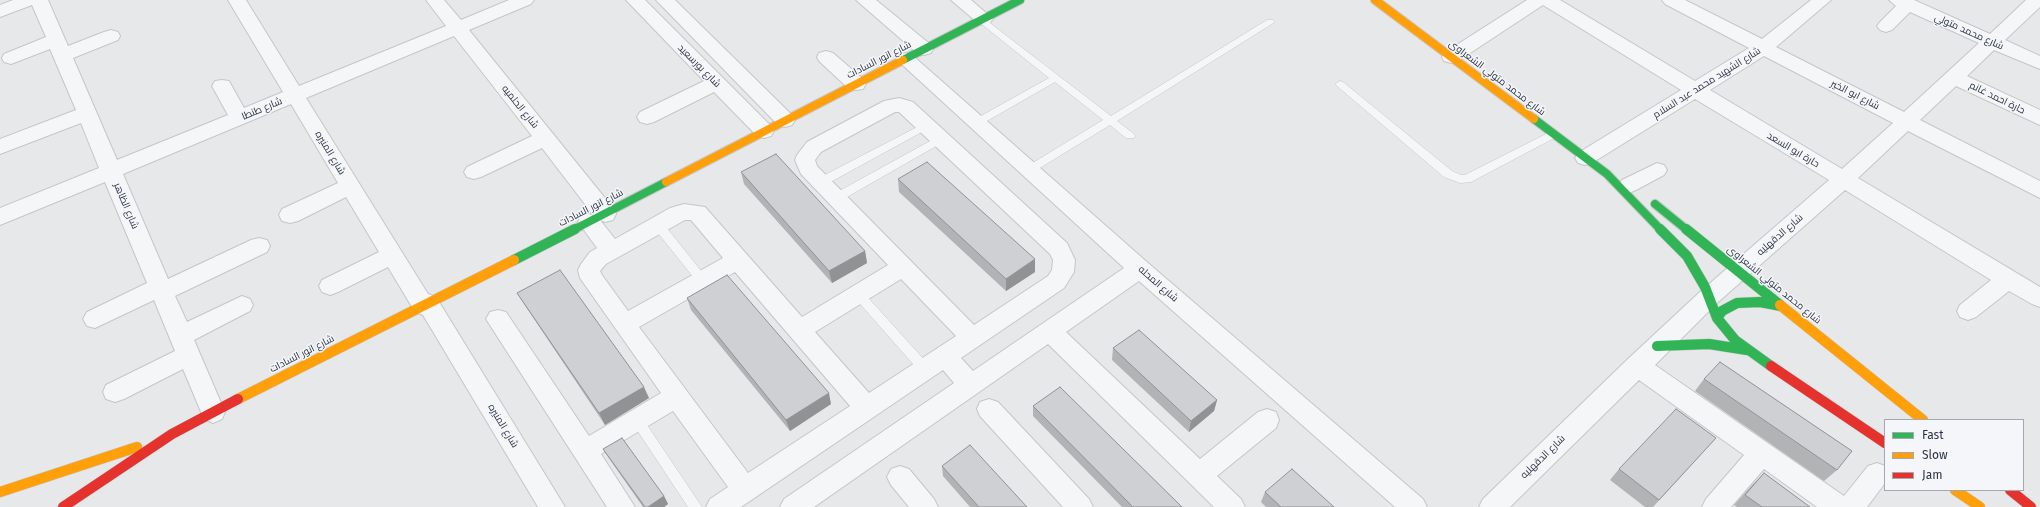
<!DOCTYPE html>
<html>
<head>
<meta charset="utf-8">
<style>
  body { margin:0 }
  #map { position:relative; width:2040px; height:507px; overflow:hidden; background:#e6e8ea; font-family:"Fira Sans",sans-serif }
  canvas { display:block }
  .legend { position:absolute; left:1884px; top:419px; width:140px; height:72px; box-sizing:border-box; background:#f4f6f9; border:1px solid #a4a8b1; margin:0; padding:5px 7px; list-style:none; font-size:12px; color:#2b3445 }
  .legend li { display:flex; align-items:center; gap:8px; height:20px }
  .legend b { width:20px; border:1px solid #a4a8b1 }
</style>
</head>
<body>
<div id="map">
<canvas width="2040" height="507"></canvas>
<ul class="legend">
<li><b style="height:5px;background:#30b455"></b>Fast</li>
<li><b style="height:5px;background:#ff9f0a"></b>Slow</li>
<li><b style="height:5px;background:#e5322d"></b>Jam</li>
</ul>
</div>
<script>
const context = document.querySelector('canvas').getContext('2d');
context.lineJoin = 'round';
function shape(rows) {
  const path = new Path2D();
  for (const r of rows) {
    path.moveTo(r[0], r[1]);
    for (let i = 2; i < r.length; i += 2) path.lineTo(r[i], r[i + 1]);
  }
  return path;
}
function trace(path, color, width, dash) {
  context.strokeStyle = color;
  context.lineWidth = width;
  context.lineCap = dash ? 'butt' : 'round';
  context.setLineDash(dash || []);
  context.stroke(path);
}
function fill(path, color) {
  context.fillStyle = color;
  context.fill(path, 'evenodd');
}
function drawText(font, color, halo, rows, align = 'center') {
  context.font = font + ' "Fira Sans",Cairo,sans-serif';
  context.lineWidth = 3;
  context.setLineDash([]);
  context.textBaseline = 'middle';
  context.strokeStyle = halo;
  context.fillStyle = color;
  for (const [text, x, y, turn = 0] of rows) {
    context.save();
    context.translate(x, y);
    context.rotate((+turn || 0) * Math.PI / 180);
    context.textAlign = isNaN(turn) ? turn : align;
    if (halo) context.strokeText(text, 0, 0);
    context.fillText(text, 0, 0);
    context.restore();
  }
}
const lane = shape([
  [982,17,1111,116,1267,20,1273,20,1275,22,1117,121,1134,134,1135,136,1134,138,1126,138,1110,125,1030,174,1025,170,1026,167,1103,120,1055,82,980,125,972,125,971,123,972,121,1049,78,979,22,977,20,982,17],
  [1340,81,1343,82,1452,171,1461,175,1465,175,1550,132,1554,131,1559,134,1558,136,1471,182,1460,183,1444,177,1337,86,1335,84,1340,81],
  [927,122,931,123,932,125,931,127,825,185,817,185,816,182,817,179,927,122],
  [941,135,945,137,946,139,945,141,840,201,832,201,831,198,832,195,941,135],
  [658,221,662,222,706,277,708,280,706,283,698,283,654,228,653,225,658,221],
  [858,290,862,291,929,365,931,369,929,373,925,374,921,373,854,297,852,294,854,291,858,290],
  [637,415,641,416,702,507,688,507,633,424,631,420,633,416,637,415]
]);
const street = shape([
  [13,0,48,0,68,46,104,32,111,30,118,32,120,36,118,40,73,58,117,160,228,115,212,86,215,81,222,80,229,81,244,108,283,92,228,0,246,0,299,86,446,26,426,0,444,0,461,20,509,0,534,0,531,4,469,30,613,208,616,214,613,220,605,222,600,220,615,239,670,208,684,204,705,207,802,317,888,265,801,174,795,160,797,155,807,142,884,101,899,98,913,102,1067,243,1075,260,1074,272,1064,288,961,358,973,371,1124,268,896,59,898,55,905,53,912,55,1148,263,1423,499,1427,507,1395,507,1139,281,1066,332,1200,459,1258,412,1267,409,1276,412,1279,420,1276,428,1217,476,1241,499,1245,507,1214,507,1048,344,814,507,780,507,784,499,954,383,943,370,741,507,706,507,710,499,728,487,673,411,601,454,635,507,607,507,486,319,490,312,498,310,506,312,589,436,661,393,580,278,578,270,581,264,590,252,597,248,578,222,581,216,589,214,594,216,542,148,481,177,474,179,467,177,464,172,467,167,532,136,454,36,306,98,428,294,436,297,565,507,538,507,423,315,415,312,388,267,338,292,330,295,322,292,319,286,322,280,379,252,346,197,298,221,290,223,282,221,279,215,282,209,338,183,291,104,123,174,168,279,251,240,259,238,267,240,270,246,267,252,175,296,187,322,242,296,250,299,253,305,250,311,194,340,225,412,222,419,213,423,204,419,183,369,124,399,115,402,106,399,103,392,106,385,175,351,154,300,95,328,87,326,83,319,87,312,147,283,105,182,0,225,0,208,99,168,81,123,0,154,0,139,76,110,50,49,11,64,4,62,2,58,4,54,46,37,32,5,0,17,0,5,13,0],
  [895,112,899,112,1050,254,1053,260,1052,270,1048,276,974,325,817,166,815,160,821,152,895,112],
  [685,220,691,220,723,258,628,311,602,275,600,271,606,264,685,220],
  [735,272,850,406,748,473,639,327,735,272],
  [901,279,956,336,869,393,815,332,901,279],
  [626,0,645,0,771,126,774,131,771,136,764,138,757,136,714,92,654,122,647,124,640,122,637,117,640,112,704,81,626,0],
  [656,0,675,0,792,115,795,120,792,125,785,127,778,125,656,0],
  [856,0,876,0,931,45,933,49,931,53,924,55,917,53,856,0],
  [951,0,971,0,993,19,990,23,984,25,978,23,951,0],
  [1527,0,1560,0,1695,81,1749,48,1665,4,1662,0,1685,0,1762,39,1811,0,1831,0,1776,47,1904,112,1979,43,1910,12,1892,30,1886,32,1880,30,1877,26,1880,22,1896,6,1889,0,1914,0,1990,34,2026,0,2040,0,2040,7,2005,40,2040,56,2040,69,1994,50,1967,76,2040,110,2040,125,1956,86,1920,120,2040,181,2040,198,1908,131,1858,178,2040,287,2040,307,2032,304,2009,291,1976,317,1968,320,1960,317,1957,311,1960,305,1991,280,1845,190,1717,303,1655,365,1844,496,1868,466,1877,463,1885,466,1885,483,1867,507,1817,507,1764,469,1731,507,1702,507,1706,499,1744,455,1639,380,1510,507,1479,507,1483,499,1629,358,1701,291,1829,180,1695,99,1592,163,1585,165,1578,163,1575,158,1578,153,1681,90,1543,5,1458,61,1451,63,1444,61,1442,57,1444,53,1527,0],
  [1764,56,1893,123,1842,169,1710,90,1764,56],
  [826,51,833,53,863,79,866,84,863,89,856,90,849,89,819,61,817,57,819,53,826,51],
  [1657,163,1664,165,1667,170,1664,175,1636,190,1629,193,1622,190,1619,185,1622,180,1657,163],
  [989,399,998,402,1089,499,1093,507,1063,507,980,416,977,409,980,402,989,399],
  [900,466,909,469,934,499,938,507,909,507,891,485,887,477,891,469,900,466]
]);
const fastFar1 = shape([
  [903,60,1020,0],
  [1534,119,1607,174,1661,230],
  [1655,204,1687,230],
  [573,230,666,182]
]);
const fast = shape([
  [1660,229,1687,256,1705,287,1717,318,1735,340,1771,366],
  [1686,229,1780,305],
  [514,260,575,229],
  [1717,318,1722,311,1737,303,1760,302,1781,306],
  [1657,346,1709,344,1747,350]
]);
const slowFar1 = shape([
  [1375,0,1534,119],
  [666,182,903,60]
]);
const slow = shape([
  [1780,305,1923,420],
  [238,399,514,260],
  [1955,490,1980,507],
  [0,492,137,447]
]);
const jam = shape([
  [1771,366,1885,443],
  [2010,490,2031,507],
  [63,507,172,434,238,399]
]);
trace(lane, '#c4c6c8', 1);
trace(street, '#c4c6c8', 2);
trace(fastFar1, '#c4c6c8', 10);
trace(fast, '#c4c6c8', 11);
trace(slowFar1, '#c4c6c8', 10);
trace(slow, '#c4c6c8', 11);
trace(jam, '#c4c6c8', 11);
fill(lane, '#f5f6f7');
fill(street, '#f5f6f7');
trace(fastFar1, '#30b455', 8);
trace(fast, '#30b455', 10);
trace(slowFar1, '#ff9f0a', 8);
trace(slow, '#ff9f0a', 10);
trace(jam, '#e5322d', 10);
fill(shape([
  [741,172,865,251,867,263,832,283,744,184],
  [898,179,1035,272,1006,291,899,192],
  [517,293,649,398,605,425,524,304],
  [687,298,831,404,790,431,691,310],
  [1113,348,1217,400,1214,411,1189,432,1112,360],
  [1704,379,1837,470,1824,481,1695,391],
  [1033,406,1182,507,1122,507,1033,416],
  [1716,438,1653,507,1645,507,1610,480,1619,469],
  [603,449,664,496,668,504,664,507,643,507,608,457],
  [942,466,1027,507,970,507,943,476],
  [1764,473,1810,507,1737,507,1734,505,1753,484],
  [1265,492,1334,507,1266,507,1261,502]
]), '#b1b3b5');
fill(shape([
  [865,251,867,263,832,283,829,271],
  [1035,259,1035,272,1006,291,1006,279],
  [644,387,649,398,605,425,599,413],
  [829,393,831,404,790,431,786,420],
  [1217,400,1214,411,1189,432,1191,421],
  [664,496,668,504,664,507,648,507]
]), '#909294');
const building = shape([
  [776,154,865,251,829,271,741,172,776,154],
  [927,162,1035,259,1006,279,898,179,927,162],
  [560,270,644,387,599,413,517,293,560,270],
  [727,275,829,393,786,420,687,298,727,275],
  [1139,330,1217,400,1191,421,1113,348,1139,330],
  [1720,362,1852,451,1837,470,1704,379,1720,362],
  [1060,387,1182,507,1133,507,1033,406,1060,387],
  [1676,409,1716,438,1659,500,1619,469,1676,409],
  [622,438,664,496,648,507,645,507,603,449,622,438],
  [970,445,1027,507,979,507,942,466,970,445],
  [1292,469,1334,507,1281,507,1265,492,1292,469],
  [1764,473,1810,507,1762,507,1745,495,1764,473]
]);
fill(building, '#ced0d3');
trace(building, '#909294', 1);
drawText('10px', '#2b3445', '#f4f6f9', [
  ["شارع محمد متولي",1969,32,24],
  ["شارع انور السادات",879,60,-27],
  ["شارع بورسعيد",699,66,45],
  ["شارع محمد متولي الشعراوى",1497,78,37],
  ["شارع الشهيد محمد عبد السلام",1707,83,-32],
  ["شارع ابو الخير",1855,95,27],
  ["حارة احمد غانم",1997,98,26],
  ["شارع الحلميه",520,107,51],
  ["شارع طنطا",262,109,-23],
  ["حارة ابو السعد",1793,150,31],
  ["شارع المنيره",330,153,59],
  ["شارع الظاهر",126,206,67],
  ["شارع انور السادات",591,208,-27],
  ["شارع الدقهليه",1780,235,-41],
  ["شارع المحله",1158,284,41],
  ["شارع محمد متولي الشعراوى",1774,285,39],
  ["شارع انور السادات",302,354,-27],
  ["شارع المنيره",503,426,59],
  ["شارع الدقهليه",1543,457,-44]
]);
</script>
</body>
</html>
